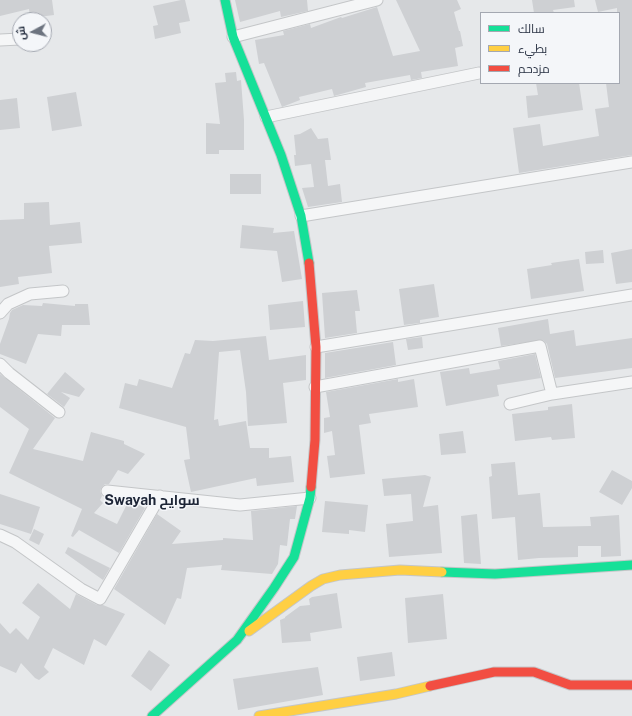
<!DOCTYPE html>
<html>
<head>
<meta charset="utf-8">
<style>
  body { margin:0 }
  #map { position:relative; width:632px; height:716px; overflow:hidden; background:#e6e8ea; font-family:"Public Sans",Cairo,sans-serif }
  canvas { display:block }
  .legend { position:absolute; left:480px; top:12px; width:140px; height:72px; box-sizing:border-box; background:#f4f6f9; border:1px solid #a4a8b1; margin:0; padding:5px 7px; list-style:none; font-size:12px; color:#2b3445 }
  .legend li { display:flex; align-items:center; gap:8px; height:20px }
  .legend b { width:20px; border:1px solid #a4a8b1 }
  .north { position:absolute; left:12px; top:12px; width:40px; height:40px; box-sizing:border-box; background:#f4f6f9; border:1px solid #a4a8b1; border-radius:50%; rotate:263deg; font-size:11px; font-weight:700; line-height:16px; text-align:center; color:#2b3445 }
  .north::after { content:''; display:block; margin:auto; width:14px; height:18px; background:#6c737f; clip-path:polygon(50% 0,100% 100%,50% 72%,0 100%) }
</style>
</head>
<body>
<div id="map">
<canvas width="632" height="716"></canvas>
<ul class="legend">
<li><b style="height:5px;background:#16e098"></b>سالك</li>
<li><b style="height:5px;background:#ffcf43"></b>بطيء</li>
<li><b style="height:5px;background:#f24e42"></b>مزدحم</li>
</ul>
<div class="north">ش</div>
</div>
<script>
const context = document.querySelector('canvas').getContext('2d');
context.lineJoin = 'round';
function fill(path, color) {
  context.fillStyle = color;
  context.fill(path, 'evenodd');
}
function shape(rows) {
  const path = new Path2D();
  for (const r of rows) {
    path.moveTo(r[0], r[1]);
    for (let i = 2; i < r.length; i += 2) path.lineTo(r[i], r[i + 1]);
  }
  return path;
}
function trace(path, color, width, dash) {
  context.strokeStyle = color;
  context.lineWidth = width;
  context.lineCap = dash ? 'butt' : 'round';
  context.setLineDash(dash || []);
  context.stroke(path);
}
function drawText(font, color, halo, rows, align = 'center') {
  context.font = font + ' "Public Sans",Cairo,sans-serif';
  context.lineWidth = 3;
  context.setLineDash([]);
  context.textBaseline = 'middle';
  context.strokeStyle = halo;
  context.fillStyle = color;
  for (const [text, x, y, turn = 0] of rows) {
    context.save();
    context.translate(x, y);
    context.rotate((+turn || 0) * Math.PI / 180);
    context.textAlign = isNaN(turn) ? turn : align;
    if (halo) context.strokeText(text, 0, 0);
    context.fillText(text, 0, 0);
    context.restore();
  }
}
fill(shape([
  [0,0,52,0,54,15,30,18,29,9,0,16],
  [181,0,185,0,190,21,179,23,181,33,155,39,153,26,158,25,153,6],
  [235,0,307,0,308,11,281,17,280,11,240,22],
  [396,0,457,0,461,9,454,12,459,31,460,31,463,46,455,48,458,66,421,72,422,78,411,80,410,75,365,83,366,87,334,96,332,89,299,97,300,100,282,107,264,63,259,64,255,40,284,35,283,31,310,24,311,28,341,17,342,18,377,7,393,56,420,51],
  [532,0,574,0,575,7,553,10,554,13,534,13],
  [595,0,632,0,632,155,519,173,513,128,540,124,543,146,599,136,595,109,609,107,606,83,619,83,619,13,617,13,617,8,598,12],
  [236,72,237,81,241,80,244,120,244,150,219,150,219,154,206,154,206,123,220,124,215,83,226,82,225,73],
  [536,83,579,83,583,110,528,118,526,96,538,95],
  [76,92,82,126,52,131,47,97],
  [17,98,20,128,0,130,0,100],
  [311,128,318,139,328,138,331,160,325,160,328,186,340,184,342,202,308,207,302,188,314,187,311,164,295,166,294,155,296,155,294,135,300,134],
  [230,174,261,174,261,194,230,194],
  [49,202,50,225,80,222,82,243,49,246,52,273,18,277,19,284,0,287,0,220,24,219,24,203],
  [242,225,274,228,273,233,294,231,302,279,282,282,277,251,240,248],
  [632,249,632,282,616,284,611,253],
  [603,250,604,263,586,264,585,252],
  [579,259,584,291,531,299,527,269,552,265,551,263],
  [434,284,439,317,420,320,420,323,404,325,399,289],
  [357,290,360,311,355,311,357,333,325,338,322,293],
  [303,301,305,327,270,330,268,305],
  [43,303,75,306,75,304,88,304,90,325,62,325,61,336,38,334,26,364,0,354,0,344,9,319,10,313,12,310,23,305,42,306],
  [548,319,550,334,574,330,576,346,632,338,632,368,555,378,547,344,543,340,501,346,498,328],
  [266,336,269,360,306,355,306,380,283,383,287,423,248,426,246,392,240,350,219,352,214,420,218,419,219,426,246,421,250,448,269,448,269,458,291,456,294,482,257,486,256,478,191,492,184,460,190,459,186,427,119,408,125,383,137,386,139,379,172,388,185,353,190,354,195,340,213,341],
  [422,337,423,348,408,350,406,339],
  [393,342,396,365,325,378,325,353],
  [535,354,541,378,497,385,499,396,446,406,440,372,469,368,470,374,500,369,498,361],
  [65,372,85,389,79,397,61,392,70,398,64,407,47,394],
  [0,374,55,418,33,449,83,461,91,432,124,441,124,444,145,454,128,474,118,470,109,484,105,484,102,487,100,491,102,496,100,500,103,503,94,513,117,524,129,500,145,508,119,553,79,530,73,537,71,536,82,509,9,473,29,429,0,407],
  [398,379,398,382,414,379,418,407,369,414,371,423,359,425,365,474,330,478,327,456,335,455,332,431,324,433,324,418,330,417,326,392],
  [572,404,575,438,552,440,551,437,515,441,512,414,548,410,548,407],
  [463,431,466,453,441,455,439,434],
  [515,462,518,495,540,493,543,527,591,526,590,517,619,515,621,556,601,557,601,546,578,546,578,557,539,558,518,560,515,517,492,519,489,477,492,476,491,464],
  [612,470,632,481,632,488,622,505,599,492],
  [425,475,431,477,423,507,438,505,442,553,389,557,386,524,413,521,411,494,384,496,382,479],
  [0,494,40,507,31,534,0,524],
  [325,501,368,505,365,532,349,530,349,534,322,532],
  [297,506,295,519,290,519,287,546,280,545,278,564,272,574,221,570,222,565,187,568,181,599,177,598,165,625,114,589,157,514,181,531,172,544,223,540,223,538,253,540,251,511],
  [477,514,481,564,464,563,461,516],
  [34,529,44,534,39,545,29,540],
  [68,547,110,568,103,580,65,553],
  [38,583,70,609,76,594,97,605,103,605,125,614,106,646,94,639,84,665,53,648,44,667,49,672,39,680,35,678,21,663,16,673,0,666,0,623,10,634,16,628,28,640,40,617,22,603],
  [337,593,342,628,310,633,311,641,282,643,280,620,285,618,285,617,300,606,310,605,309,599,312,597],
  [443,594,447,639,408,643,405,598],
  [149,650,170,665,151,691,131,676],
  [392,652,395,676,360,681,357,657],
  [318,667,323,695,238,710,233,679]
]), '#ced0d3');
const street = shape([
  [233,37,377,0],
  [0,40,20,39],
  [266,117,479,73],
  [301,216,632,162],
  [0,313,8,304,30,294,63,291],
  [316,347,632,295],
  [0,364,9,373,59,412],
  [315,387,540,346,552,394],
  [510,404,552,394,632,382],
  [107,491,240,505,310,498],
  [0,535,15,542,81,589,100,599,160,496]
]);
const fast = shape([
  [225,0,233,37,281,155,301,216,309,263],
  [442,572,495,574,632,565],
  [152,716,237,640,274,588,294,557,310,498,311,487]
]);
const slow = shape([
  [249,631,311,586,323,579,340,575,400,570,442,572],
  [259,716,396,694,430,686]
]);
const jam = shape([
  [309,263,316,347,315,440,311,487],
  [430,686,494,672,534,672,570,685,632,685]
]);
trace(street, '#c4c6c8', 13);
trace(fast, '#c4c6c8', 11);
trace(slow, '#c4c6c8', 11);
trace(jam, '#c4c6c8', 11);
trace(street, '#f5f6f7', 11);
trace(fast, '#16e098', 9);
trace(slow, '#ffcf43', 9);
trace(jam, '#f24e42', 9);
drawText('bold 14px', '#1d2536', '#f4f6f9', [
  ["Swayah سوايح",152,501]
]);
</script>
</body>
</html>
